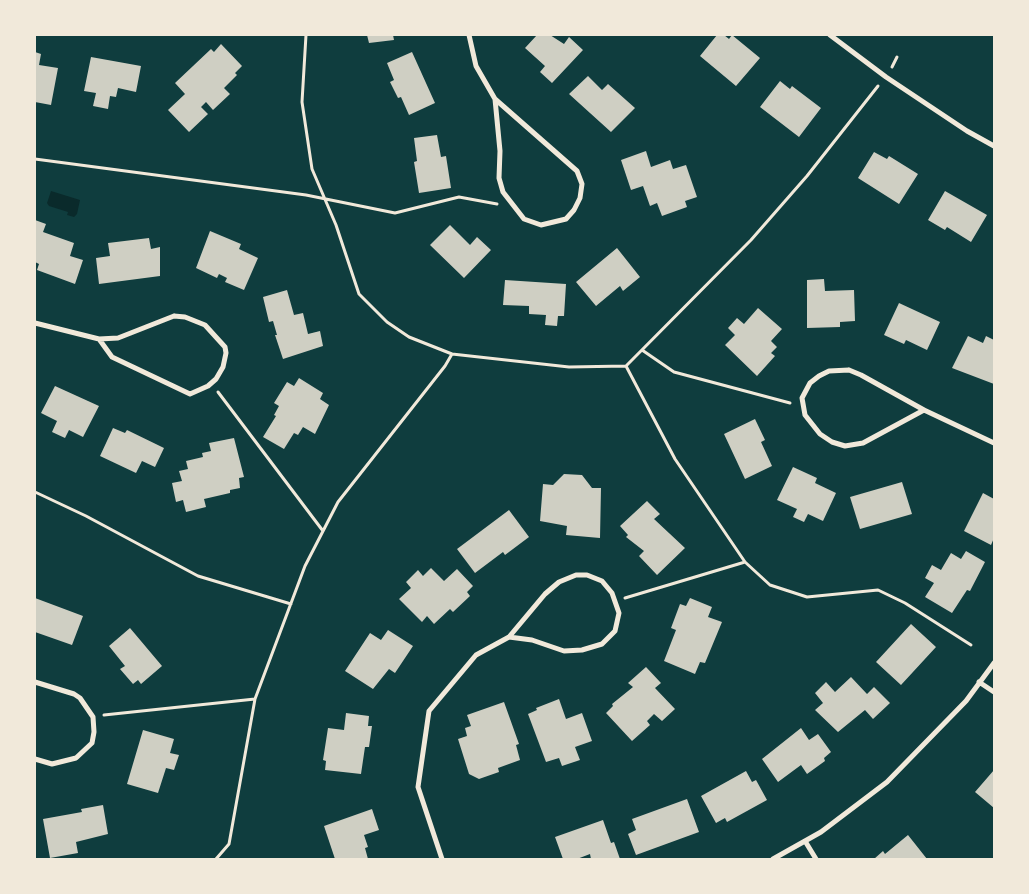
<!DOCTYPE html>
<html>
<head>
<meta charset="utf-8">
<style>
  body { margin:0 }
  #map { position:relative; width:1029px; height:894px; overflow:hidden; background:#0f3d3e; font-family:"Source Sans 3",sans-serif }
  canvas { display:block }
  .frame { position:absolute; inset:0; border:36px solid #f1e9da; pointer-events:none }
</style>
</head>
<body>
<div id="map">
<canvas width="1029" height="894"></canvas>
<div class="frame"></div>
</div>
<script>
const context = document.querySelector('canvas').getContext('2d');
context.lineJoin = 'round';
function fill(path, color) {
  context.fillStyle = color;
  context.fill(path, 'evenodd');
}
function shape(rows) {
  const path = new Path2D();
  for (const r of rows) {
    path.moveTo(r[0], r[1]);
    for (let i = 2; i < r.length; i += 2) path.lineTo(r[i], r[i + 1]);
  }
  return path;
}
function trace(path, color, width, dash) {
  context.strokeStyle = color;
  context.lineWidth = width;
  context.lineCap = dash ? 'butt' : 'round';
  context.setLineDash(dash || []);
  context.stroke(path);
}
fill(shape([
  [51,191,80,200,77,214,74,217,67,215,68,212,49,206,47,203]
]), '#0a2a2b');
fill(shape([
  [367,35,393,35,394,40,369,43],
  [537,35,550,35,564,44,569,37,583,50,552,83,540,72,545,66,525,48],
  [717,35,724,35,729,39,732,35,760,58,736,86,700,56],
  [221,44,242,66,235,73,237,75,224,88,230,94,213,110,206,102,201,107,208,114,189,132,168,110,185,94,175,83,211,49,214,52],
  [35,52,41,54,39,65,58,68,51,105,35,102],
  [412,52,435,103,409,115,401,97,398,98,390,82,394,80,387,63],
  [91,57,141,66,136,92,118,88,116,97,110,96,108,109,93,106,96,93,84,91],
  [588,76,602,90,608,84,635,108,611,132,569,94],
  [780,81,790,89,792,86,821,108,799,137,760,107],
  [437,135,441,157,446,156,451,188,419,193,414,162,417,161,414,138],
  [646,151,651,167,670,160,673,169,686,165,697,197,685,201,687,207,662,216,657,203,650,206,643,186,631,190,621,160],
  [874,152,887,159,889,156,918,174,899,204,858,178],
  [945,191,987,215,971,242,947,227,945,230,928,220],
  [35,220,46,224,43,232,74,243,70,256,83,260,75,284,37,270,39,264,35,262],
  [450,225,470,245,477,237,491,250,464,278,430,245],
  [210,231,241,244,239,249,258,258,244,290,225,282,227,278,219,274,217,278,196,268],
  [149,238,151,249,160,247,160,276,99,284,96,258,110,256,108,243],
  [617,248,640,277,623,291,620,286,596,306,576,282],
  [824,279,825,291,854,290,855,321,840,322,840,327,807,328,807,280],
  [505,280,566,284,564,316,558,316,557,326,545,325,546,315,529,314,529,306,503,305],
  [287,290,294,315,303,313,308,334,320,331,323,346,283,359,275,335,277,335,273,321,269,322,263,297],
  [899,303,940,322,927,350,906,340,904,344,884,335],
  [758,308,782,329,771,341,777,347,771,353,775,356,757,376,725,345,735,335,728,328,737,318,744,324],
  [968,336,983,343,986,336,994,340,994,384,952,368],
  [299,378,323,393,320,399,329,405,315,434,303,427,298,435,294,433,284,449,263,437,276,416,274,415,279,406,274,403,287,382,294,386],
  [55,386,99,406,83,437,69,430,65,438,52,432,57,421,41,413],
  [755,419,765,440,761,442,772,466,745,479,724,434],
  [113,428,125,433,127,430,164,448,155,467,142,461,136,473,100,456],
  [234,438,244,477,239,478,240,488,230,490,230,493,204,499,206,507,186,512,183,500,176,502,172,483,182,481,179,471,188,469,186,461,203,457,202,453,211,451,209,443],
  [793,467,817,478,815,483,836,493,823,521,808,514,804,522,793,517,797,509,777,500],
  [564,474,582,475,592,488,601,488,600,538,566,535,567,526,540,521,543,484,553,485],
  [902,482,912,514,860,529,850,497],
  [983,493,994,499,994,538,991,545,964,531],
  [647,501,660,514,654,519,685,548,657,575,639,556,644,551,626,537,628,535,620,526],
  [509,510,529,537,505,555,503,552,475,573,457,549],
  [966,551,985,562,970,591,967,590,952,613,925,597,934,583,925,578,932,565,941,570,951,553,961,559],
  [431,568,444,581,457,569,473,586,467,592,470,596,453,612,450,609,434,624,427,616,422,622,399,599,411,588,406,582,418,570,423,576],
  [35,598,83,616,72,645,35,632],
  [690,598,712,607,708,617,722,622,705,663,700,662,695,674,664,661,676,630,671,628,680,604,686,606],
  [911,624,936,647,901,685,876,662],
  [130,628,162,666,141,684,138,680,133,684,120,669,125,666,109,646],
  [388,630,413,646,395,673,389,669,373,689,345,671,370,633,381,640],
  [646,667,661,683,655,688,675,709,662,721,654,714,647,721,650,725,632,741,606,713,613,706,612,704,633,687,628,683],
  [851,677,867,694,874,687,890,703,873,719,865,710,838,732,815,710,823,703,815,693,826,682,835,692],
  [559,699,566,719,582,713,592,741,575,747,580,760,562,766,559,758,546,762,528,714,537,710,536,708],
  [504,702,519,744,516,745,520,760,498,768,499,772,479,779,469,774,458,739,467,736,465,728,471,726,467,715],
  [346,713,369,716,368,726,372,726,369,747,365,747,361,774,325,770,326,761,323,760,328,728,344,730],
  [801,728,809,740,818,734,831,752,824,758,825,761,807,774,801,765,778,782,762,759],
  [143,730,174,739,170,753,179,755,174,770,166,768,158,793,127,784],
  [994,770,994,808,975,792],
  [746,771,752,782,756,780,767,800,727,822,725,818,716,823,701,796],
  [687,799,699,832,636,855,628,834,636,830,632,819],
  [103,805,108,834,76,842,78,853,50,858,43,819,82,812,81,809],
  [372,809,379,830,364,835,368,847,365,848,368,859,335,859,324,826],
  [603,820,611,843,614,842,620,859,591,859,590,854,577,859,563,859,555,837],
  [908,835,927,859,874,859,883,851,885,854]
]), '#cfcfc3');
trace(shape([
  [306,35,302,102,312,169,336,225,359,294,387,322,409,337,452,354],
  [892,67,897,57],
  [35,159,306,195,395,213,459,197,497,204],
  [642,350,674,372,790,403],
  [218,392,323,531],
  [35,492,86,516,198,576,291,604],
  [745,562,770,585,807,597,878,590,905,603,971,645],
  [625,598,745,562,675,459,626,366,751,240,807,176,878,86],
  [255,699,305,566,338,502,445,366,452,354,569,367,626,366],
  [104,715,255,699,229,844,216,859]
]), '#f1e9da', 3);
trace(shape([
  [469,35,476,66,495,99],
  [830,35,886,77,967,131,994,146],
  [495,99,577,171,582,184,580,198,574,210,566,219,541,225,524,219,503,192,499,178,500,151,495,99],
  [174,316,185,317,205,325,225,347,226,353,223,367,216,379,208,386,190,394,112,357,99,339,118,338,174,316],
  [35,323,99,339],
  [849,370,861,375,924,410,863,443,845,446,832,442,820,434,805,415,802,398,810,383,819,376,829,371,849,370],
  [924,410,994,443],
  [576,575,587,575,602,581,612,593,619,613,615,631,602,644,582,650,564,651,532,640,509,637,545,594,559,582,576,575],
  [35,682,74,694,80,698,93,717,94,732,92,743,76,758,52,764,35,759],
  [979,682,994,692],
  [805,841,816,859],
  [442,859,418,787,429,711,476,655,509,637],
  [773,859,821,832,887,782,966,701,994,663]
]), '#f1e9da', 5);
</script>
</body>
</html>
